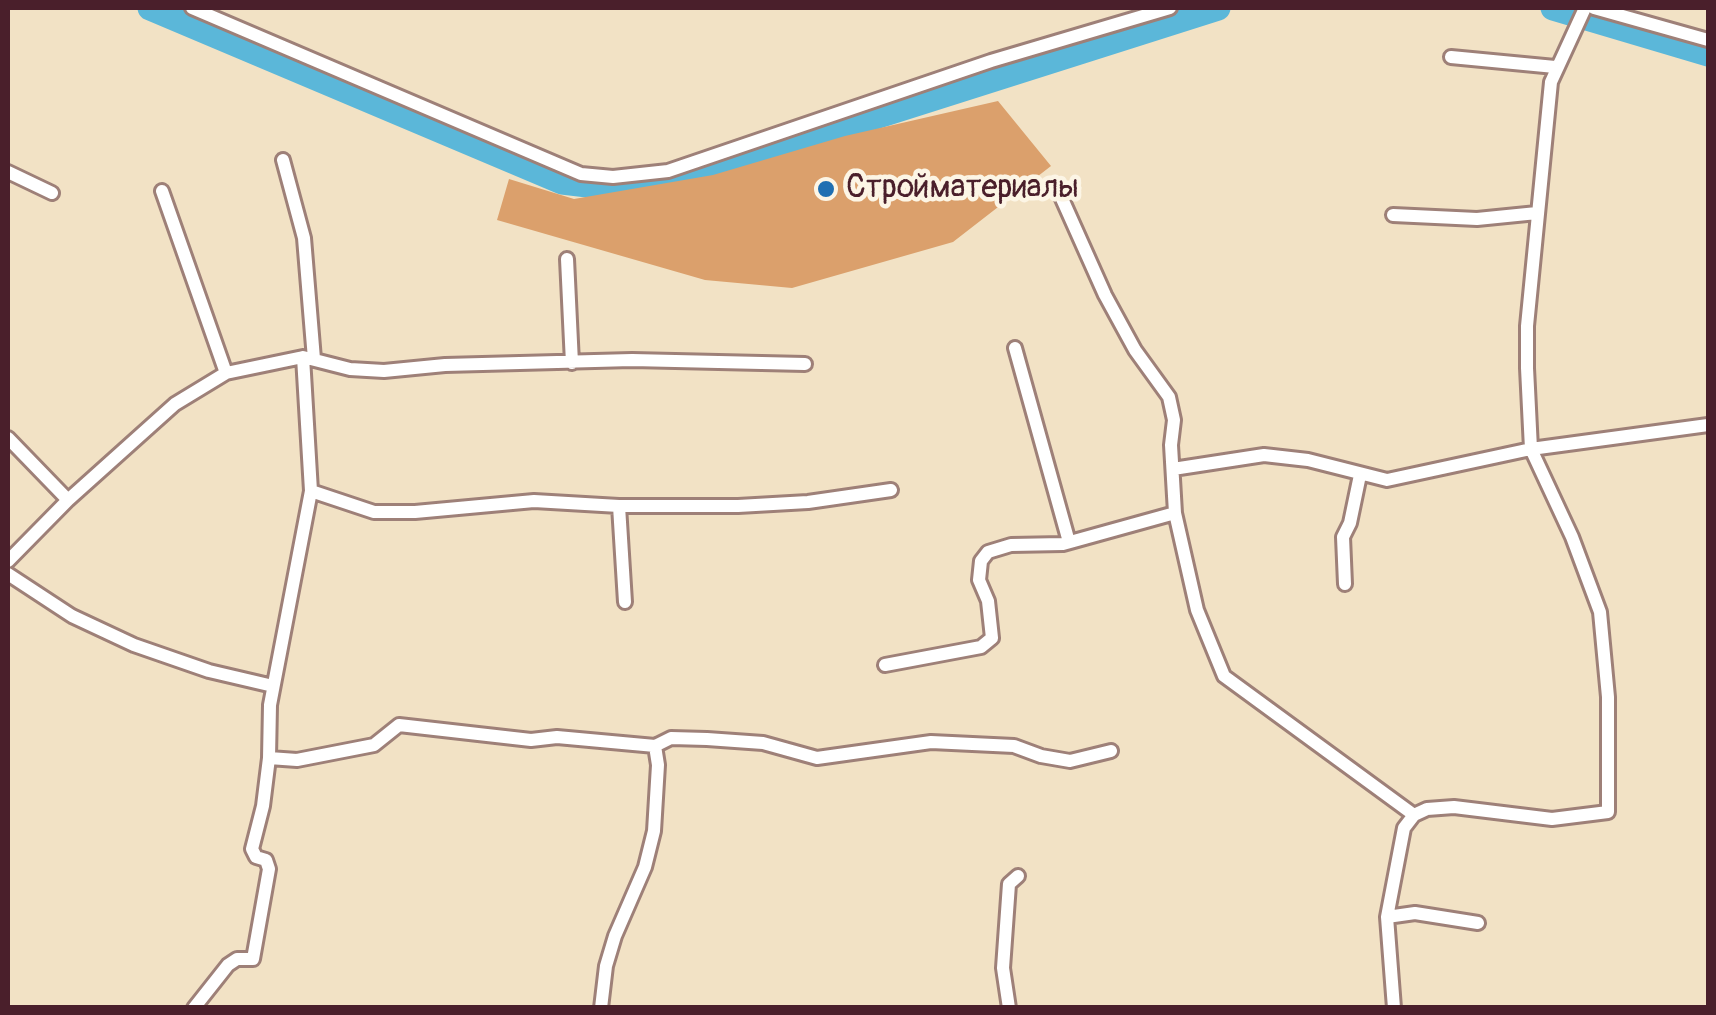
<!DOCTYPE html>
<html>
<head>
<meta charset="utf-8">
<style>
  body { margin:0 }
  #map { position:relative; width:1716px; height:1015px; overflow:hidden; background:#f2e2c5; font-family:Pangolin,sans-serif }
  canvas { display:block }
  .frame { position:absolute; inset:0; border:10px solid #4a1f2b; pointer-events:none }
</style>
</head>
<body>
<div id="map">
<canvas width="1716" height="1015"></canvas>
<div class="frame"></div>
</div>
<script>
const context = document.querySelector('canvas').getContext('2d');
context.lineJoin = 'round';
function shape(rows) {
  const path = new Path2D();
  for (const r of rows) {
    path.moveTo(r[0], r[1]);
    for (let i = 2; i < r.length; i += 2) path.lineTo(r[i], r[i + 1]);
  }
  return path;
}
function trace(path, color, width, dash) {
  context.strokeStyle = color;
  context.lineWidth = width;
  context.lineCap = dash ? 'butt' : 'round';
  context.setLineDash(dash || []);
  context.stroke(path);
}
function fill(path, color) {
  context.fillStyle = color;
  context.fill(path, 'evenodd');
}
function drawText(font, color, halo, rows, align = 'center') {
  context.font = font + ' Pangolin,sans-serif';
  context.lineWidth = 9;
  context.setLineDash([]);
  context.textBaseline = 'middle';
  context.strokeStyle = halo;
  context.fillStyle = color;
  for (const [text, x, y, turn = 0] of rows) {
    context.save();
    context.translate(x, y);
    context.rotate((+turn || 0) * Math.PI / 180);
    context.textAlign = isNaN(turn) ? turn : align;
    if (halo) context.strokeText(text, 0, 0);
    context.fillText(text, 0, 0);
    context.restore();
  }
}
trace(shape([
  [150,8,562,182,613,188,665,181,752,156,1218,8],
  [1553,8,1708,54]
]), '#5bb7d9', 25);
fill(shape([
  [998,101,1051,166,953,242,792,288,705,280,497,220,509,179,574,199,713,175,845,136]
]), '#dba06c');
const minor = shape([
  [192,8,581,174,613,177,668,171,991,61,1170,8],
  [1594,8,1708,40],
  [1451,57,1555,67],
  [283,160,304,238,314,359],
  [8,172,52,193],
  [162,191,226,373],
  [1059,192,1105,295,1135,350,1169,397,1174,420,1171,445,1175,513,1197,610,1224,676,1414,815],
  [1393,215,1477,219,1537,213],
  [567,259,572,363],
  [1015,348,1069,542],
  [8,438,68,500],
  [1173,469,1264,455,1308,460,1387,480,1531,449,1708,425],
  [311,491,374,512,415,512,534,501,619,506,738,506,808,502,891,490],
  [619,506,625,602],
  [8,561,68,500,175,404,226,373,303,357,350,369,384,371,445,365,632,360,805,364],
  [8,574,72,616,134,645,209,671,273,686],
  [1345,584,1343,537,1350,523,1360,475],
  [885,665,981,647,992,638,988,601,979,580,981,561,988,552,1011,545,1063,544,1175,513],
  [655,746,671,738,707,739,763,743,817,758,931,742,1014,746,1041,756,1070,761,1111,751],
  [269,758,297,760,374,745,399,725,531,740,557,737,655,746,658,765,654,831,645,867,615,936,606,966,601,1008],
  [1387,917,1415,913,1478,923],
  [194,1008,228,965,237,959,253,959,269,869,266,860,256,857,252,849,263,806,269,758,270,705,311,491,303,357],
  [1009,1008,1003,968,1009,884,1018,876],
  [1394,1008,1387,917,1404,828,1414,815,1427,809,1454,807,1552,819,1608,812,1608,697,1600,612,1572,537,1531,449,1527,368,1527,326,1551,82,1585,8]
]);
trace(minor, '#9e8078', 18);
trace(minor, '#fff', 12);
for (const [x, y, r, color] of [
  [826,189,10,"#1f6fb2"]
]) {
  const dot = new Path2D();
  dot.arc(x, y, r, 0, 2 * Math.PI);
  context.fillStyle = color;
  context.fill(dot);
  trace(dot, '#fcf5e5', 4);
}
drawText('32px', '#4a1f2b', '#fcf5e5', [
  ["Стройматериалы",846,189]
], 'left');
</script>
</body>
</html>
